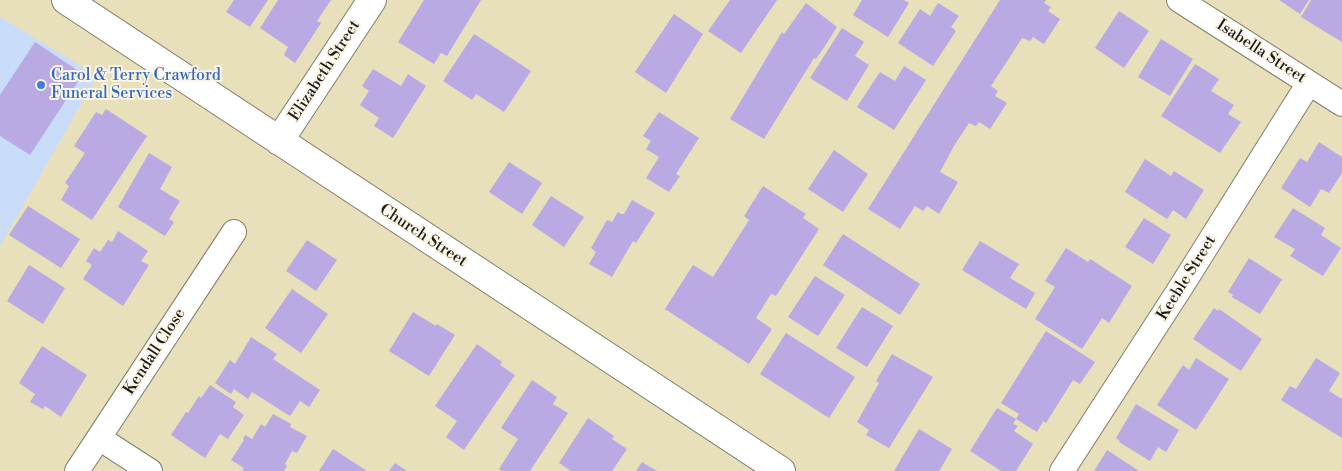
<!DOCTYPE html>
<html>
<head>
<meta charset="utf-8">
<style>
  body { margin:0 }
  canvas { display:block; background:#e7e0bb }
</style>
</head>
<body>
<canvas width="1342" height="471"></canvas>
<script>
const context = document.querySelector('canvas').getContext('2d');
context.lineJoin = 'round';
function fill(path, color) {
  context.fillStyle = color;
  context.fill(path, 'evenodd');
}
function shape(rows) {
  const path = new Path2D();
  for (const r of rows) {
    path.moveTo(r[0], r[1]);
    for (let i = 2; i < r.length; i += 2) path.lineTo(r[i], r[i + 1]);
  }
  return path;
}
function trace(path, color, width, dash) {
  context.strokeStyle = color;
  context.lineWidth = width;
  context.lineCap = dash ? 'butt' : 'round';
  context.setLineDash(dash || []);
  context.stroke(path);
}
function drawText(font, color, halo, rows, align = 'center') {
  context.font = font + ' "Libre Bodoni",serif';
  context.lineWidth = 4;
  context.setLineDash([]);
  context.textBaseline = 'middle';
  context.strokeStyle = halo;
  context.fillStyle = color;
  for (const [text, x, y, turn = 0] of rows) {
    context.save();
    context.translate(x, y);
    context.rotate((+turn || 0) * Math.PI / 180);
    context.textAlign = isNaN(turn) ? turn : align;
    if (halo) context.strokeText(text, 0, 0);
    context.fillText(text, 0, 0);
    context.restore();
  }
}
fill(shape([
  [0,17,97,76,0,246]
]), '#c9dcf9');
fill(shape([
  [234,0,268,0,250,27,226,12],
  [278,0,331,0,317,21,321,23,295,63,284,55,288,47,260,28],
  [424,0,481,0,447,56,441,53,434,64,398,42],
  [730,0,777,0,741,53,708,31],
  [862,0,904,0,909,3,888,37,853,15],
  [1000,0,1046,0,1044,3,1051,7,1048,11,1060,19,1044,44,1033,37,1030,41,1022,38,1006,63,991,86,998,91,995,96,1007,103,990,129,979,122,976,126,969,123,954,146,940,172,958,182,939,214,927,206,923,211,915,206,900,229,868,209],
  [1279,0,1309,0,1300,14],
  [1311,0,1342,0,1342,42,1301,17],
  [806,3,837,27,827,43,816,59,814,58,764,139,730,119,782,32,784,34],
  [938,3,959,16,951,27,956,31,933,66,898,43,920,9,930,16],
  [1119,11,1149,31,1124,68,1095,48],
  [674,14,703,34,666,93,635,72],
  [842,28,864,42,855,56,869,65,847,101,810,78],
  [474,34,531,71,504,112,476,94,472,100,443,81],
  [1161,39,1193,59,1170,96,1138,77],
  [35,42,83,74,30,155,0,136,0,95],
  [1195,64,1219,79,1211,91,1234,105,1228,114,1241,122,1220,153,1161,116],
  [904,66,926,80,894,130,857,107,880,72,895,81],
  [373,69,401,86,408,74,426,86,393,138,374,126,379,118,360,105,369,91,362,86],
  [106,109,147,136,92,220,61,200,69,186,65,183,85,153,74,146,96,112,102,115],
  [659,112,699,138,676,174,680,176,669,192,646,178,659,157,646,149,651,141,643,136],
  [1319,142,1342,157,1342,173,1329,193,1321,189,1310,207,1281,188,1300,158,1307,162],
  [834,150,868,174,843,212,808,189],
  [149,153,172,167,160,189,180,201,169,219,174,222,165,236,118,207],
  [1145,159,1171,176,1174,171,1204,190,1186,219,1173,210,1167,219,1125,192],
  [509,162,542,183,522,214,489,192],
  [763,186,806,214,803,218,819,229,776,296,771,294,756,318,772,329,749,364,665,309,693,265,713,277,749,220,744,216],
  [551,196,584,217,564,247,532,225],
  [632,200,655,213,636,243,633,241,612,277,589,264,596,252,591,248,607,220,612,222,618,212,621,214,624,214],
  [28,206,80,239,61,268,9,235],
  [1293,208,1325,228,1321,235,1341,248,1323,276,1290,256,1295,249,1274,237],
  [1144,218,1171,235,1153,264,1125,247],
  [118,231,148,251,141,261,149,265,123,306,83,279,92,265,86,261,94,248,100,252,108,240,112,242],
  [843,234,920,284,900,315,823,265],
  [307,240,337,260,316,291,286,271],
  [980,241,1019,264,1010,278,1035,293,1026,309,962,270],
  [1066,248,1088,262,1090,259,1132,286,1109,323,1102,318,1082,349,1035,319,1055,287,1045,281],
  [1249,258,1283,280,1281,281,1260,314,1232,297,1233,295,1228,292],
  [29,265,65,288,43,324,7,301],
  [815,276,845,295,818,336,788,317],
  [292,289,328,314,301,353,265,328],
  [862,307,893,326,867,367,836,348],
  [1214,308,1218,311,1219,309,1262,339,1241,371,1193,339],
  [413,312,436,326,437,324,455,335,429,376,389,351],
  [1046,331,1095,362,1080,384,1073,380,1046,423,1043,421,1037,432,1016,419,1019,414,1001,403],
  [786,333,855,377,829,418,760,374],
  [251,337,277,354,273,359,320,390,309,407,300,401,290,416,252,392,248,399,234,389,231,394,215,383,230,360,235,364],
  [477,344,502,362,500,365,515,375,464,450,446,437,457,421,435,406],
  [42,346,87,375,61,417,45,406,43,409,30,402,35,394,19,383],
  [892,354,933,377,889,448,866,435,869,430,857,422,879,383,876,381],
  [1196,358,1229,379,1196,430,1157,405,1183,365,1189,370],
  [1316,358,1340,373,1329,391,1342,399,1342,438,1281,400,1290,386,1296,389],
  [532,380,557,397,553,404,568,413,530,471,502,471,499,469,518,439,501,428],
  [210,385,236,402,233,407,244,415,228,439,220,434,205,458,171,435,186,412,188,413,199,396,201,398],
  [1136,404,1179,430,1166,452,1158,447,1150,461,1119,442,1120,441,1116,438],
  [997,408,1016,419,1013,424,1018,426,1014,431,1033,444,1016,471,1001,471,970,451],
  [273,414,291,424,290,427,307,436,297,453,292,451,285,464,287,466,284,471,242,471,244,468,231,460,244,440,243,439,245,435,252,439,261,424,265,427],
  [588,418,614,436,612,439,627,449,612,471,571,471,559,463],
  [919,429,952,449,941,468,939,471,894,471],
  [333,449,367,471,319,471],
  [1107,450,1139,471,1094,471],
  [642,462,657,471,636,471],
  [395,463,407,471,389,471]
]), '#b9aae3');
const minor = shape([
  [1179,0,1342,104],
  [99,438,150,471],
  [77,471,234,232],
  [1062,471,1181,287,1309,83]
]);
const tertiary = shape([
  [66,0,781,471],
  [279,141,372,0]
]);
trace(minor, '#827e6c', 26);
trace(tertiary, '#827e6c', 30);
trace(minor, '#fff', 24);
trace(tertiary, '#fff', 28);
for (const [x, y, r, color] of [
  [41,85,5,"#3f7fe0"]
]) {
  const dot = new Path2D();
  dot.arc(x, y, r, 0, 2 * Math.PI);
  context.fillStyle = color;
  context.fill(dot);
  trace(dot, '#fcf5e5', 2);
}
drawText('16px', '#1c1c1c', '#fcf5e5', [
  ["Isabella Street",1261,52,33],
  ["Elizabeth Street",325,71,-57],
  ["Church Street",423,236,33],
  ["Keeble Street",1187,278,-58],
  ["Kendall Close",155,352,-57]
]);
drawText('16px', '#366cbe', '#fcf5e5', [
  ["Carol & Terry Crawford",51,76],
  ["Funeral Services",51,94]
], 'left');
</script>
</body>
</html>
